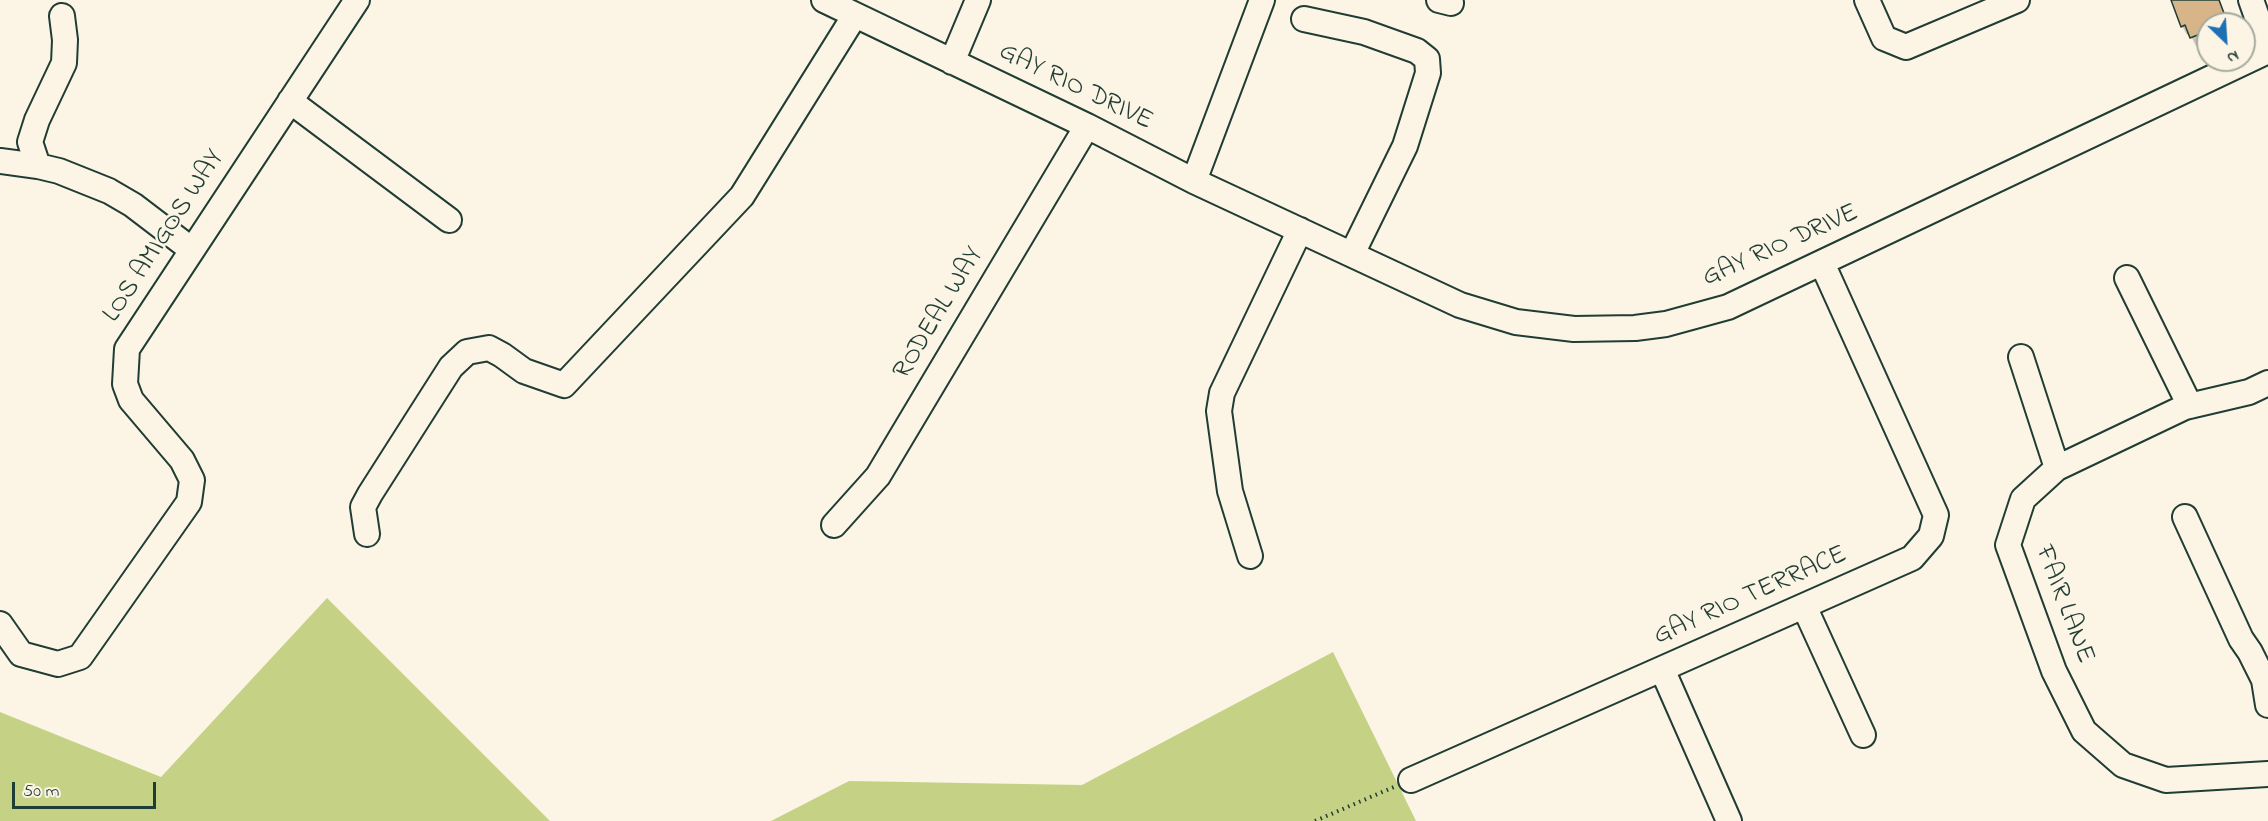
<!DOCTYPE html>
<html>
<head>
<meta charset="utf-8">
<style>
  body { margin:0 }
  #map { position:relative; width:2268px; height:821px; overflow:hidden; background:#fcf5e5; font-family:"Indie Flower",sans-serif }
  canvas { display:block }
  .north { position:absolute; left:2196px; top:12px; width:60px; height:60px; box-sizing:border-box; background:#fcf5e5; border:2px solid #a4ab9e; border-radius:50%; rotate:155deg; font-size:16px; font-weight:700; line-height:24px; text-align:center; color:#1f3d34 }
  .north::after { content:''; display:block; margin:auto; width:21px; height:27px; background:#1f6fb2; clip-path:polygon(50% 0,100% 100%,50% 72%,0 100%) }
  .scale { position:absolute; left:12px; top:782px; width:144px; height:27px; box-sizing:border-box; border:3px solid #1f3d34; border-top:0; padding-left:8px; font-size:18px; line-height:21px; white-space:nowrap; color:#1f3d34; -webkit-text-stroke:4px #fcf5e5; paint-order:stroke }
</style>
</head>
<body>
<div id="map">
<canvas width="2268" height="821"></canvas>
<div class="north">N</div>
<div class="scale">50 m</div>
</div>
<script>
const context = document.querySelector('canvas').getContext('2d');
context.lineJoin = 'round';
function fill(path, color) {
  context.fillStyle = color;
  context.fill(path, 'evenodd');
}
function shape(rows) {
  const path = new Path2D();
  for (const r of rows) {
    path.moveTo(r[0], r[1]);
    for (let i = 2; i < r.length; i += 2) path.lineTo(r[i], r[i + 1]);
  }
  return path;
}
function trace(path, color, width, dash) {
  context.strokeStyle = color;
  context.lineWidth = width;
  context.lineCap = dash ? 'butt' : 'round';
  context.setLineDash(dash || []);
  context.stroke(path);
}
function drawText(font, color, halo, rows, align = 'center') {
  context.font = font + ' "Indie Flower",sans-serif';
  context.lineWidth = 5;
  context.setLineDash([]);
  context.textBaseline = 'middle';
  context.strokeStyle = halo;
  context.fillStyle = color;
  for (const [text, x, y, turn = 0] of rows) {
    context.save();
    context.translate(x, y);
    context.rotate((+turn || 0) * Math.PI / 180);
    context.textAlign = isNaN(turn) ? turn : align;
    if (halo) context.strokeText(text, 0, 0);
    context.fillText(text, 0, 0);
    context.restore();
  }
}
fill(shape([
  [327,598,550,821,0,821,0,712,161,777],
  [1333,652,1416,821,771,821,849,781,1082,785]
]), '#c5d286');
fill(shape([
  [2173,0,2220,0,2229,24,2208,24,2208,42,2196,46,2190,34,2187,35,2182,26]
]), '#0003');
const building = shape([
  [2171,0,2219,0,2228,24,2208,24,2208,31,2190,38,2185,25,2181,27,2171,0]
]);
fill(building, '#d7b589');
trace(building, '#1f3d34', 1.5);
const minor = shape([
  [824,0,1087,126,1194,181,1460,305,1516,322,1574,329,1635,328,1666,324,1728,307,2268,51],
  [1439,0,1451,3],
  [1867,0,1884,38,1906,47,2017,0],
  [2251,0,2268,48],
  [1304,19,1364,32,1417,51,1427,59,1428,73,1405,146,1352,254],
  [952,62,978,0],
  [290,101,449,220],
  [0,161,38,166,59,171,109,191,133,205,192,250],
  [38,166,30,142,37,120,64,63,65,40,62,16],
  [1194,181,1262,0],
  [2127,278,2190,406],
  [2021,357,2057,468],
  [2268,383,2249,392,2185,407,2057,468,2023,499,2008,545,2054,671,2084,731,2123,765,2166,780,2268,774],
  [2185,517,2241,639,2250,652,2264,680,2268,705],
  [834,525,878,476,1087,126],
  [367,534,363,507,370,494,451,367,467,352,489,348,502,355,524,371,564,385,742,196,855,15],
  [1250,556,1230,491,1219,411,1222,393,1300,230],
  [1804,606,1863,735],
  [0,624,21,654,58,664,80,657,189,502,192,480,182,460,131,400,125,384,127,349,357,0],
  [1662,669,1729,821],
  [1411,780,1912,558,1931,536,1936,515,1822,263]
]);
trace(minor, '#1f3d34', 28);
trace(shape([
  [1315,821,1394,787]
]), '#1f3d34', 4, [1.5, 4.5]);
trace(minor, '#fcf5e5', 24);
drawText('27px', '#1f3d34', '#fcf5e5', [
  ["GAY RIO DRIVE",1075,88,26],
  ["LOS AMIGOS WAY",165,237,-57],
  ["GAY RIO DRIVE",1781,247,-24],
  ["RODEAL WAY",940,314,-59],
  ["GAY RIO TERRACE",1751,597,-24],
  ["FAIR LANE",2063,605,69]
]);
</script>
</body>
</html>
